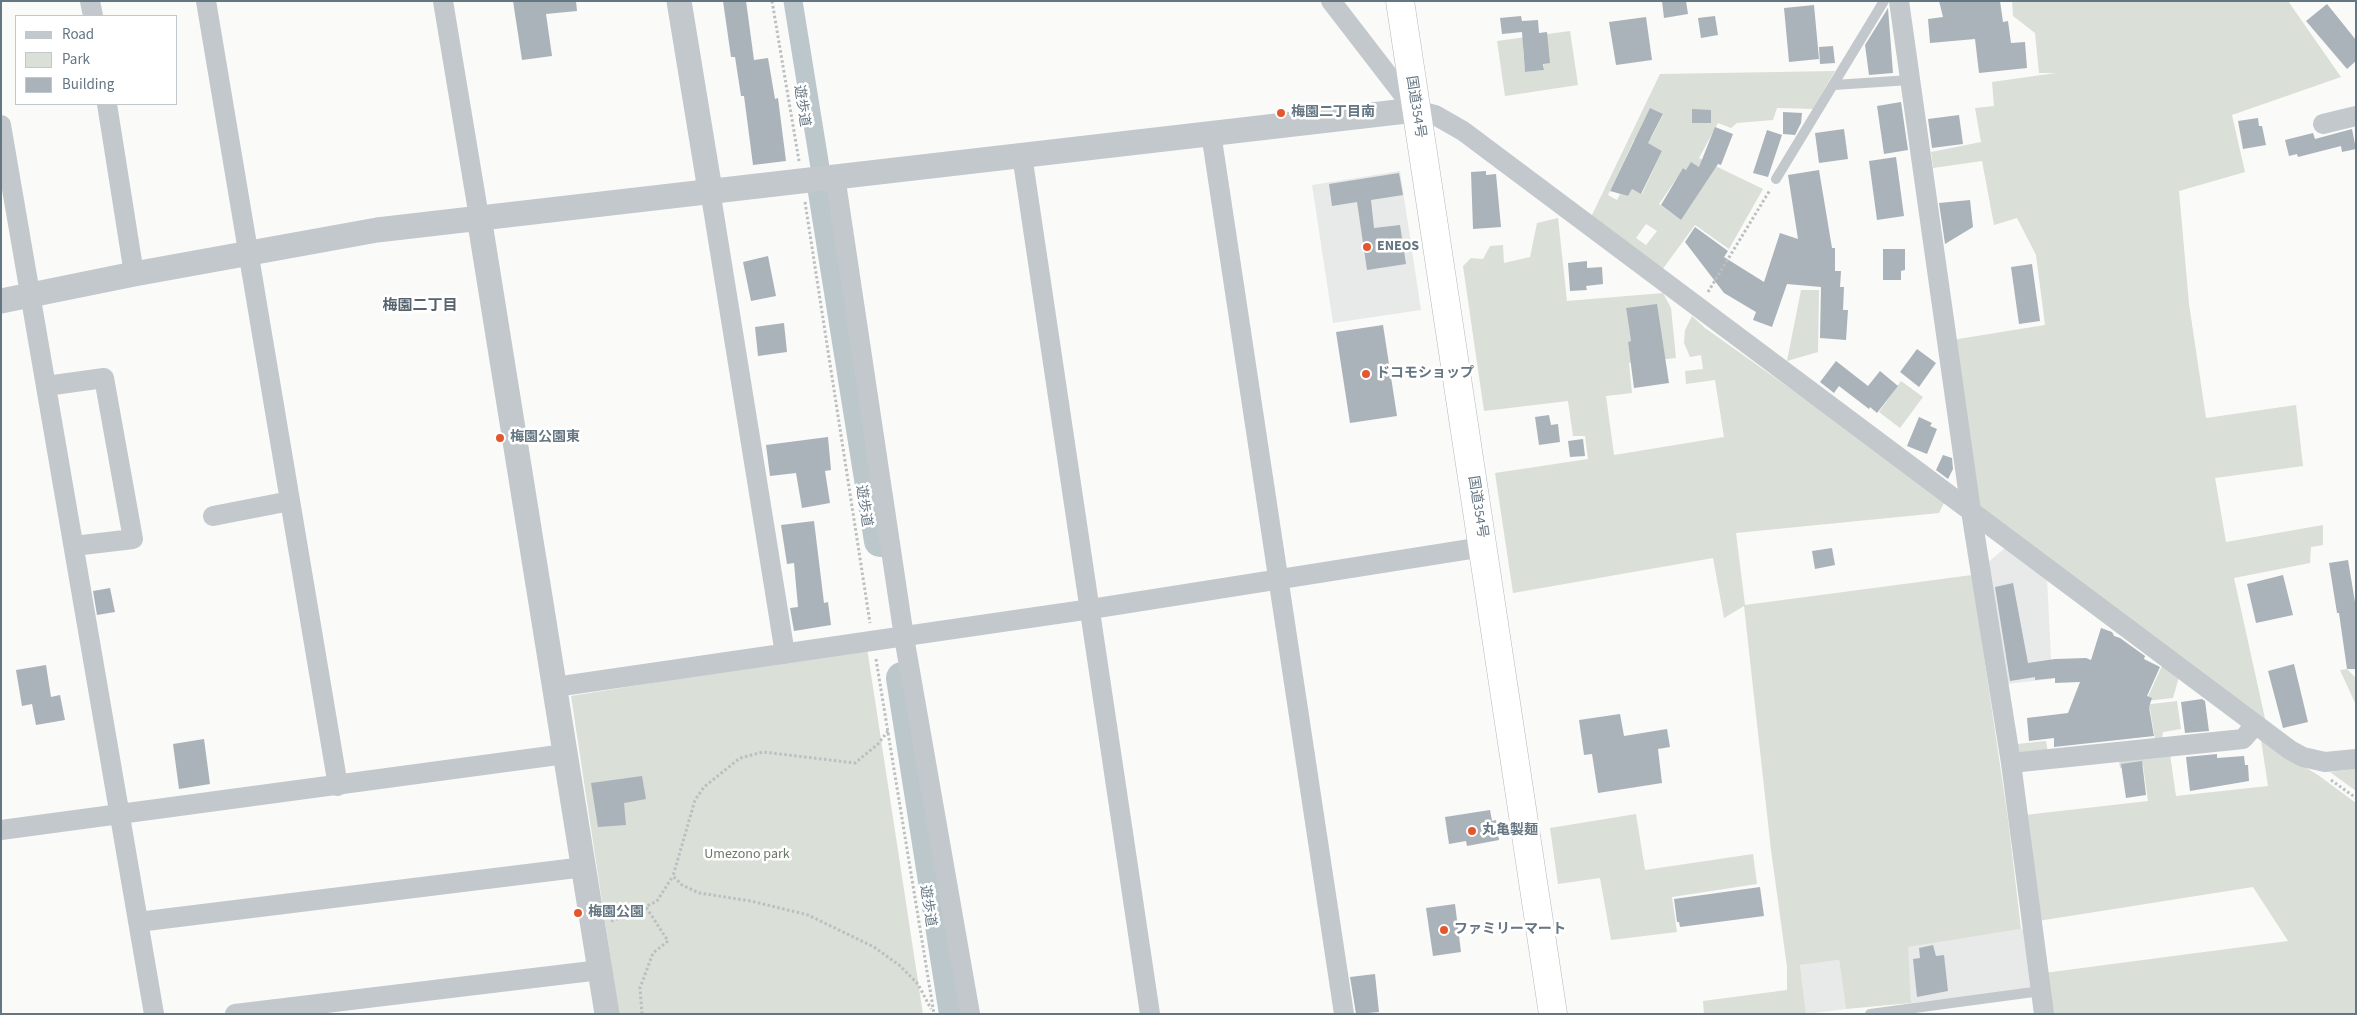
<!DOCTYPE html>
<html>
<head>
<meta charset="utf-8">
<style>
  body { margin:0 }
  #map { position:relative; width:2357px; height:1015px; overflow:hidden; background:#fafaf8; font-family:"Source Sans 3",sans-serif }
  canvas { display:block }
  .frame { position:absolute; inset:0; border:2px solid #657683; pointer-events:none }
  .legend { position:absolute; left:15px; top:15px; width:162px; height:90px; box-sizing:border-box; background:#fff; border:1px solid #c1c8cd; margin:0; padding:6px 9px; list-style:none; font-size:15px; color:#657683 }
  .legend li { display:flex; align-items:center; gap:10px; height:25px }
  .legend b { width:25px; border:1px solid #c1c8cd }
</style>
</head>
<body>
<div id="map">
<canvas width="2357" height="1015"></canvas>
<div class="frame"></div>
<ul class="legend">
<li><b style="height:6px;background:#c3c8cc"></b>Road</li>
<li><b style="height:14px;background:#dadfd7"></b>Park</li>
<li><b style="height:14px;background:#aab3b9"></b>Building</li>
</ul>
</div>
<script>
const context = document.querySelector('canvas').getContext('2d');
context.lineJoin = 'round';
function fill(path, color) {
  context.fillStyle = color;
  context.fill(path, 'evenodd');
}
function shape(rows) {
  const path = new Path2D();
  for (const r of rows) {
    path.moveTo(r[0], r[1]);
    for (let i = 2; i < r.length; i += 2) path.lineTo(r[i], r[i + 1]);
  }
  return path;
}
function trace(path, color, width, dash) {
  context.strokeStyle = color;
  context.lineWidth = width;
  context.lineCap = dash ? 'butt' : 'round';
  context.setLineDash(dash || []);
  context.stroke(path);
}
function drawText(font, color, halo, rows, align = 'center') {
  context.font = font + ' "Source Sans 3","Noto Sans JP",sans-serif';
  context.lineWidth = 5;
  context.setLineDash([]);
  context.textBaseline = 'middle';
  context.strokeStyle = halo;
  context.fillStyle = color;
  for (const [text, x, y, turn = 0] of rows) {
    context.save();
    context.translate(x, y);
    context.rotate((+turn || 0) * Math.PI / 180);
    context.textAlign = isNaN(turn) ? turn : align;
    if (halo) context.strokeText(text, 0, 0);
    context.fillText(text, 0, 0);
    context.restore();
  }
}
fill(shape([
  [1400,171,1421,310,1333,323,1312,185],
  [2006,547,2047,578,2052,679,2006,684,1986,564],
  [2021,929,2025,930,2032,989,1911,1003,1907,947],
  [1839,960,1846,1009,1806,1014,1800,965]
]), '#e8e9e9');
fill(shape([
  [2012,1,2288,1,2341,77,2232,115,2245,172,2179,191,2189,304,2206,418,2296,405,2303,466,2215,478,2226,542,2323,525,2323,545,2311,547,2310,563,2234,578,2266,723,1978,507,1952,340,2045,325,2036,255,2017,218,1994,225,1982,161,1933,168,1931,152,1981,142,1975,108,1994,106,1992,82,2056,73,2039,73,2035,33,2013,16],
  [1570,31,1578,85,1505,96,1497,41],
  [1543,47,1544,70,1525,72,1523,49],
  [1835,71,1813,109,1777,108,1773,120,1737,123,1731,128,1718,123,1699,158,1763,189,1729,249,1695,225,1662,270,1591,217,1660,74],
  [1652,109,1663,115,1651,138,1640,129,1649,111],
  [1692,110,1711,110,1711,123,1692,123],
  [1634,140,1642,143,1644,141,1662,151,1642,194,1632,189,1628,196,1620,194,1617,200,1608,195],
  [1692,163,1708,172,1679,176,1683,168,1686,170],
  [1677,178,1681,220,1659,204],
  [1646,224,1657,231,1646,245,1636,238],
  [1558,218,1567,301,1663,293,1671,308,1676,358,1629,363,1632,393,1606,396,1614,455,1724,437,1715,380,1686,384,1685,371,1703,369,1701,355,1690,357,1684,343,1685,330,1692,316,1705,328,1946,499,1939,513,1736,533,1745,605,1972,575,2008,819,2021,929,1908,947,1911,1003,1846,1009,1839,960,1800,965,1806,1014,1704,1014,1703,1001,1787,990,1787,967,1771,850,1744,606,1724,618,1713,558,1513,593,1495,473,1588,459,1585,436,1573,436,1568,401,1484,411,1463,266,1471,258,1483,259,1490,246,1503,245,1504,263,1530,257,1537,223],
  [1626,308,1659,351,1630,355,1628,342,1631,341],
  [1801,290,1819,290,1818,352,1787,361],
  [1901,381,1923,397,1900,428,1879,412],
  [867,648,923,1014,619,1014,571,696],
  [2162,666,2179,677,2173,698,2146,701],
  [2347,669,2356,678,2356,705,2340,670],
  [2177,701,2181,729,2163,732,2162,739,2155,739,2150,709,2144,710,2143,705],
  [2261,740,2318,775,2356,803,2356,1014,2050,1014,2044,973,2288,941,2253,887,2038,921,2025,815,2148,801,2143,765,2120,768,2119,761,2170,754,2176,796,2268,786],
  [2046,741,2048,753,2019,754,2017,744],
  [2356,769,2356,791,2330,772],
  [1636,814,1645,870,1753,854,1757,884,1672,897,1677,932,1611,940,1600,878,1558,884,1550,828]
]), '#dadfd7');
trace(shape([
  [793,1,824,192]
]), '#bbc7cb', 19);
trace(shape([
  [824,192,880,541],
  [902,678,955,1014]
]), '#bbc7cb', 32);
fill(shape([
  [513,1,576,1,577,11,546,14,552,56,522,60],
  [723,1,746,1,754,60,768,58,775,99,778,98,786,161,753,165,744,96,741,96,735,57,731,57],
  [1662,1,1686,1,1688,14,1664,18],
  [1939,1,2000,1,2003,22,2008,21,2011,43,2025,42,2027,68,1979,73,1975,39,1930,43,1928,19,1943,17],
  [2327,4,2356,40,2356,61,2347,69,2306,21],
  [1814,5,1819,59,1789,62,1784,8],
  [1888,8,1893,73,1869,75,1865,45],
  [1521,16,1522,21,1538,20,1539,33,1547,32,1550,63,1543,64,1544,70,1525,72,1522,32,1502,34,1500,18],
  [1715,16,1718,35,1701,38,1698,18],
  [1646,17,1652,60,1616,65,1609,22],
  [1833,46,1835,63,1820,64,1819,47],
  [1901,102,1908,150,1884,154,1877,106],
  [1650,108,1663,114,1648,143,1662,151,1641,194,1632,189,1628,196,1610,191],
  [1692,109,1711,110,1711,123,1692,123],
  [1783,112,1802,113,1801,123,1795,135,1783,134],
  [1959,115,1963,144,1932,148,1928,119],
  [2258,118,2259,126,2262,126,2266,145,2243,149,2238,121],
  [1715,127,1733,134,1721,165,1718,164,1681,220,1661,205,1683,168,1686,170,1691,162,1699,167],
  [1844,129,1848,159,1819,163,1815,133],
  [2352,129,2356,149,2342,152,2341,146,2298,157,2297,154,2289,156,2285,140,2313,133,2315,139],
  [1767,130,1782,135,1768,177,1753,173],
  [1896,157,1904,216,1877,220,1869,161],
  [1819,170,1832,248,1835,248,1835,271,1841,271,1840,287,1844,287,1843,310,1848,310,1846,340,1820,338,1821,287,1787,284,1772,327,1753,320,1756,312,1724,293,1685,242,1695,227,1728,251,1724,257,1764,282,1780,233,1798,239,1788,175],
  [1486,171,1486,175,1496,174,1501,227,1473,229,1471,172],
  [1399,173,1403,195,1371,200,1374,228,1400,225,1406,264,1367,270,1357,202,1332,206,1329,184],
  [1970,200,1973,227,1945,244,1939,203],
  [1883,249,1905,249,1905,270,1901,271,1901,280,1883,280],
  [768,256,776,296,751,301,743,262],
  [1587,261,1587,268,1602,267,1603,284,1586,286,1587,290,1570,291,1568,263],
  [2032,264,2040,321,2019,324,2011,267],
  [1657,304,1669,383,1634,388,1628,342,1631,341,1626,308],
  [784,323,787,352,758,356,755,327],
  [1383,325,1397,416,1350,423,1336,332],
  [1917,349,1936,363,1919,387,1900,372],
  [1836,361,1868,386,1880,371,1898,386,1877,413,1870,407,1869,409,1839,386,1834,393,1820,382],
  [1549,415,1551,425,1558,424,1560,442,1539,445,1535,417],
  [1919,417,1932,423,1930,426,1937,429,1927,454,1907,446],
  [828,437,831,470,825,471,830,503,802,508,796,473,770,476,766,445],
  [1583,439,1585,456,1570,457,1568,441],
  [1943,455,1952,458,1953,469,1948,479,1936,470],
  [814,521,824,603,828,602,831,625,794,631,790,608,798,607,794,563,787,564,781,525],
  [1832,548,1835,565,1815,569,1812,551],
  [2348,560,2356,608,2356,669,2347,669,2339,613,2337,613,2329,563],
  [2283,575,2293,615,2256,623,2247,584],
  [2013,583,2028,663,2055,659,2086,658,2091,660,2101,628,2112,632,2114,636,2120,638,2145,656,2144,659,2160,667,2147,696,2152,698,2149,707,2154,736,2054,747,2054,738,2029,741,2027,718,2068,713,2080,682,2055,683,2055,678,2035,680,2035,677,2010,681,1995,587],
  [110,588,115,612,97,615,93,591],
  [2294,664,2308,722,2283,728,2268,671],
  [46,665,51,697,60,695,65,720,36,725,32,704,22,706,16,670],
  [2202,699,2205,701,2209,731,2185,733,2181,702],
  [1620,714,1624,736,1667,729,1670,747,1658,749,1662,783,1598,793,1592,754,1584,755,1579,720],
  [204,739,210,784,179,789,173,744],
  [2217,754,2217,758,2244,756,2245,765,2248,765,2249,781,2190,791,2186,757],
  [2142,761,2146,795,2126,798,2121,764],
  [642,776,646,799,624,803,626,825,598,827,591,783],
  [1490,810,1492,821,1496,820,1499,840,1467,846,1466,841,1449,844,1445,817],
  [1760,887,1764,916,1680,927,1679,922,1677,922,1674,899],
  [1455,904,1461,952,1433,956,1426,908],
  [1933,945,1936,956,1944,955,1948,991,1917,997,1913,959,1920,958,1919,948],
  [1375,974,1379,1012,1356,1014,1350,977]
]), '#aab3b9');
const trunk = shape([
  [1400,1,1553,1014]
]);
trace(trunk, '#b4b9bd', 29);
trace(shape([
  [772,1,799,161],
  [805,202,870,623],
  [1708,292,1770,190],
  [876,659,934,1014],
  [888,731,878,744,855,763,763,752,740,758,704,787,695,800,673,876,682,885,699,893,751,901,808,915,874,947,899,965,918,984,931,1009],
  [2331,780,2356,798],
  [611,921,629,915,657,901,673,876],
  [642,1014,640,988,653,953,668,941,646,907]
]), '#bbbfc2', 3, [2.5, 2.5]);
trace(shape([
  [1834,85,1910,80],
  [1776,179,1884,1],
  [1870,1014,2041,991]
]), '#c3c8cc', 10);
trace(shape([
  [90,1,93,16],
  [206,1,338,786],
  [443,1,479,217],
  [1331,1,1415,110,1435,115,1463,131,2290,750,2303,757,2325,762,2356,759],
  [1899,1,1971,511,2011,763,2044,1014],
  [107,104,134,274],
  [2323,124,2356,116],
  [1,125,154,1014],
  [1211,133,1344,1014],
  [1022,155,1150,1014],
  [835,176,904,637,970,1014],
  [710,190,785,654],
  [46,386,104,378,133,539,74,546],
  [213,516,290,501],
  [555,687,1091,609,1483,547],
  [2011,763,2243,739,2255,725],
  [1,830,565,754],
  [138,922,584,867],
  [235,1014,600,970]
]), '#c3c8cc', 20);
trace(shape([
  [679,1,710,190],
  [479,217,607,1014],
  [1,301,134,274,377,230,1415,110]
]), '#c3c8cc', 25);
trace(trunk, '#fff', 28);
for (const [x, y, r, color] of [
  [1281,113,5,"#e4572e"],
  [1367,247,5,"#e4572e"],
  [1366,374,5,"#e4572e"],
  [500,438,5,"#e4572e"],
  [1472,831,5,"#e4572e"],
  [578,913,5,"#e4572e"],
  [1444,930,5,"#e4572e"]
]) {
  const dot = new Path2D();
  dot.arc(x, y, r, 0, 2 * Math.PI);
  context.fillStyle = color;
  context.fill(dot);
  trace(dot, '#fff', 2);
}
drawText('14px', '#657683', '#fff', [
  ["遊歩道",801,106,81],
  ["国道354号",1415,107,81],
  ["遊歩道",863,506,81],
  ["国道354号",1477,507,81],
  ["遊歩道",927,906,81]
]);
drawText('bold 14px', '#657683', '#fff', [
  ["梅園二丁目南",1291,113],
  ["ENEOS",1377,247],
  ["ドコモショップ",1376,374],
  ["梅園公園東",510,438],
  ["丸亀製麺",1482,831],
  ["梅園公園",588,913],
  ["ファミリーマート",1454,930]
], 'left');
drawText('14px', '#687a64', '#fff', [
  ["Umezono park",747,855]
]);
drawText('bold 15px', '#57646e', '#fff', [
  ["梅園二丁目",420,307]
]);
</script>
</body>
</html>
